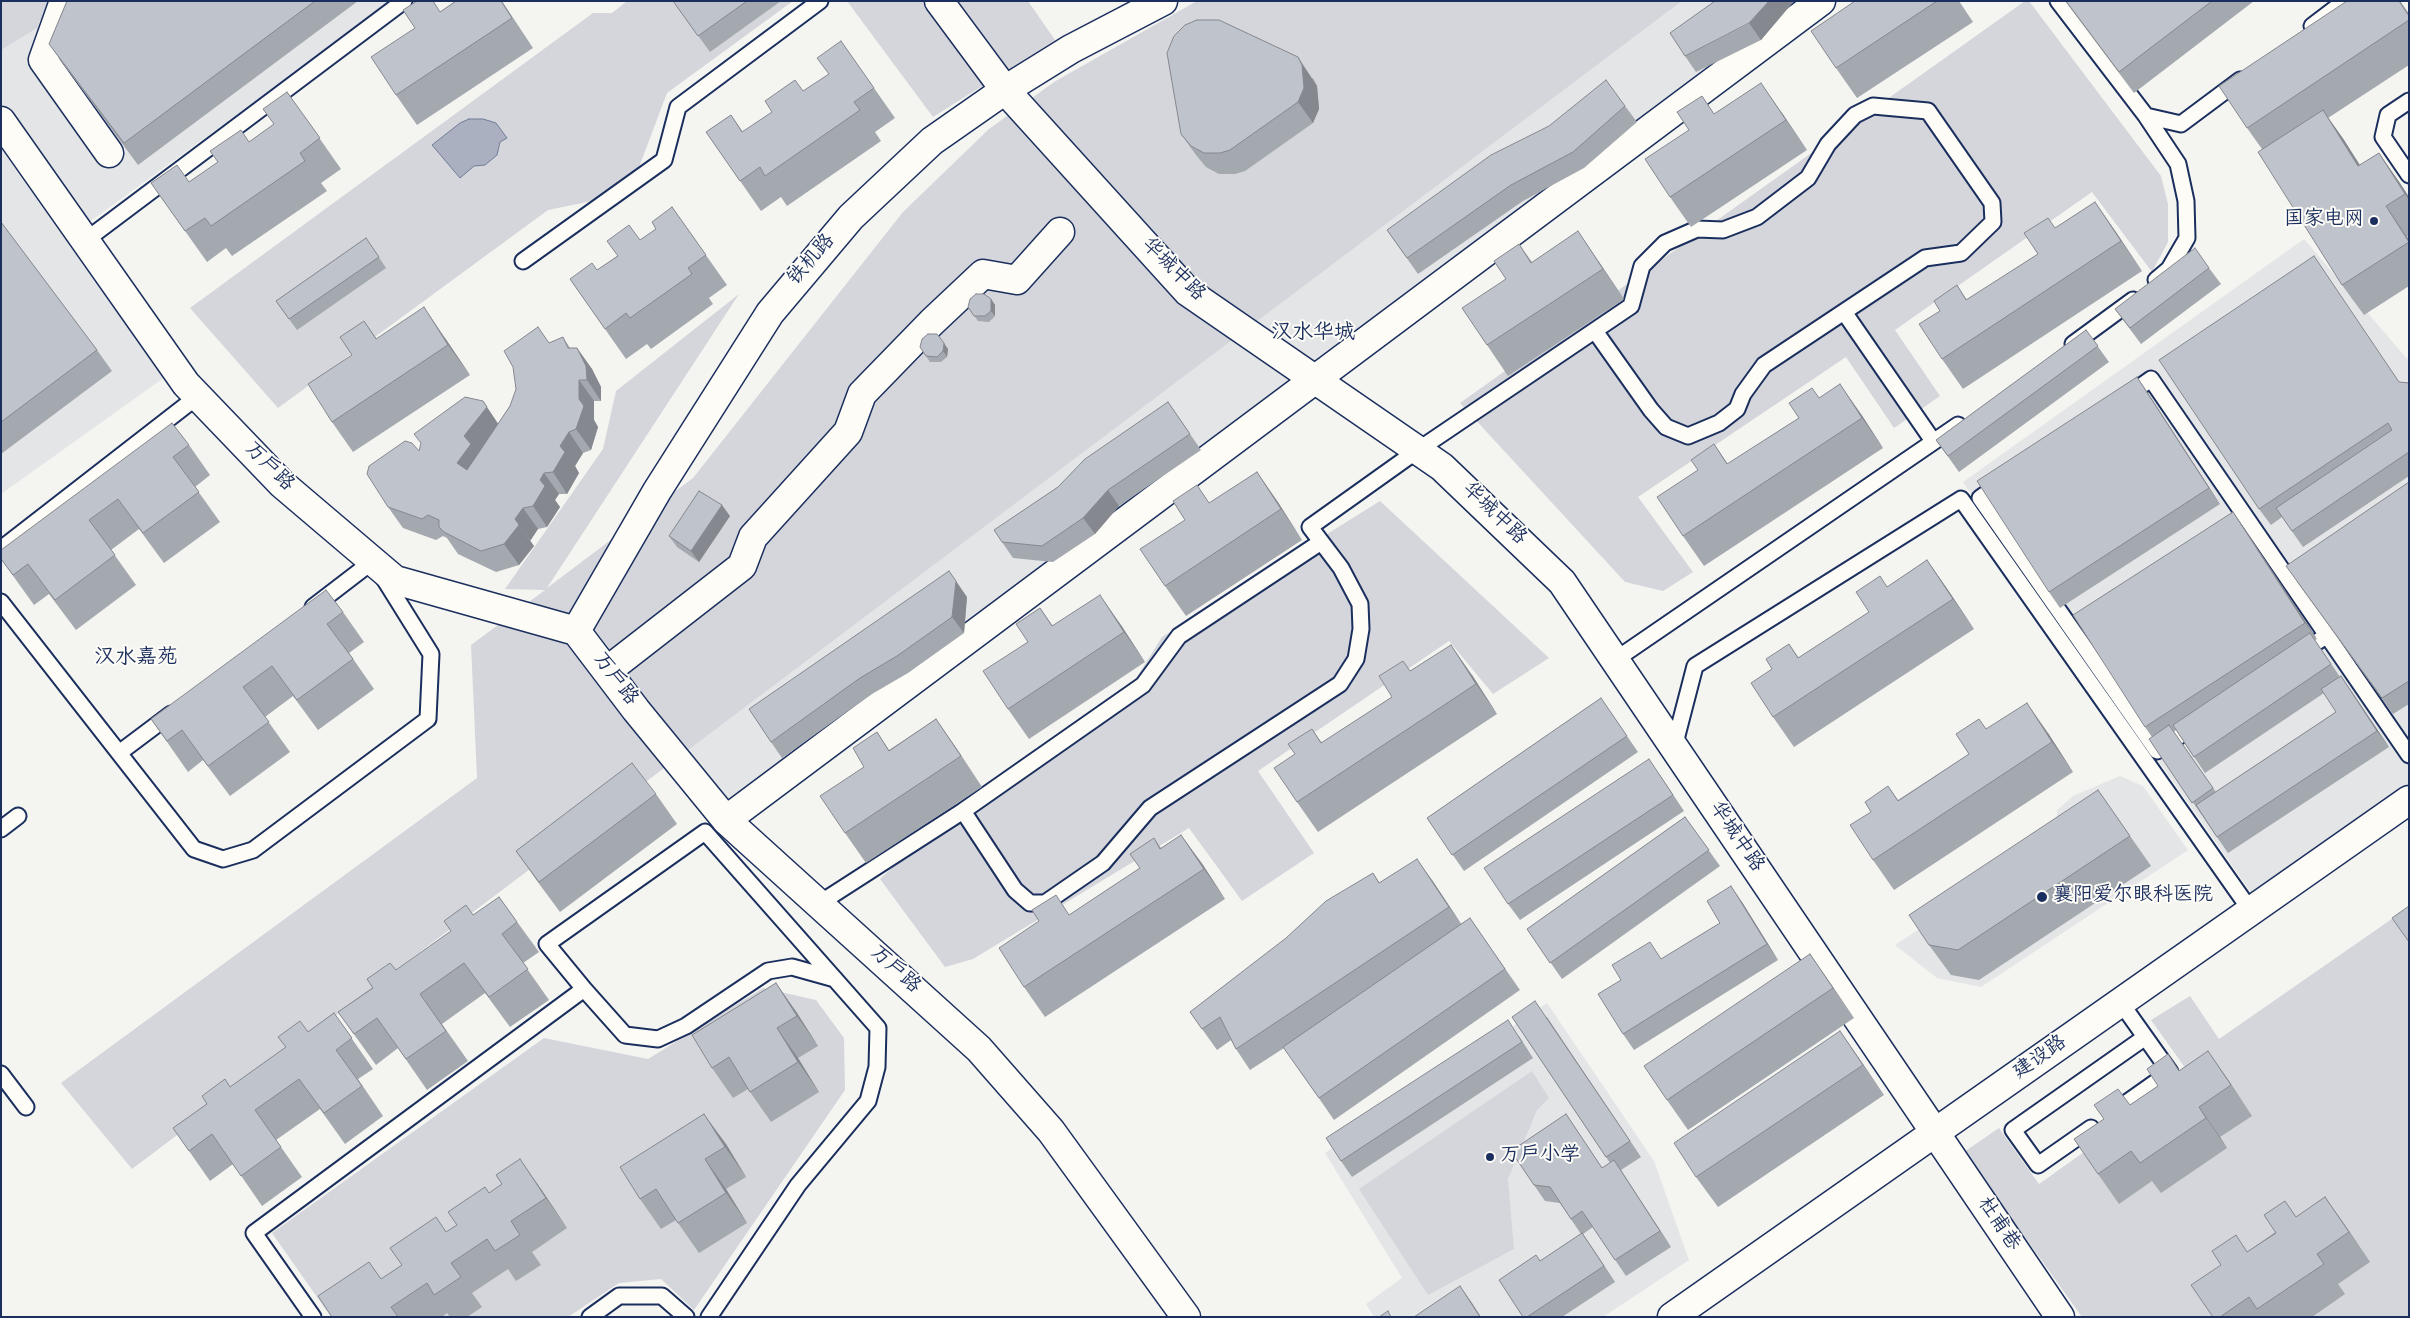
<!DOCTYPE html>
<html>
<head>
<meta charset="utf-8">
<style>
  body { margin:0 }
  #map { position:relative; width:2410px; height:1318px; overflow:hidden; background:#f4f4f1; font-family:Dekko,sans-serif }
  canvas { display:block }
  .frame { position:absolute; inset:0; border:2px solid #1b2f5e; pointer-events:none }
</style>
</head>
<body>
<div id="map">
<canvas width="2410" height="1318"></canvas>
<div class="frame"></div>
</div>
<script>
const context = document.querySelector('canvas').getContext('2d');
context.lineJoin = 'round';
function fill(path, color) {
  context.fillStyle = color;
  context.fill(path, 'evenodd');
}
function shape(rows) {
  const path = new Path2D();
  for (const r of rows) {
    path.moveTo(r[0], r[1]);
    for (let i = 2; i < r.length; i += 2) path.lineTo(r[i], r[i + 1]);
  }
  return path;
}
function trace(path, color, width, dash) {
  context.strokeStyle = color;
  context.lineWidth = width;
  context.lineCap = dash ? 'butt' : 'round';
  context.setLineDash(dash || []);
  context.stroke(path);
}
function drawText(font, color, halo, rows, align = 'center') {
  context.font = font + ' Dekko,"LXGW WenKai TC",sans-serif';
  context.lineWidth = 4;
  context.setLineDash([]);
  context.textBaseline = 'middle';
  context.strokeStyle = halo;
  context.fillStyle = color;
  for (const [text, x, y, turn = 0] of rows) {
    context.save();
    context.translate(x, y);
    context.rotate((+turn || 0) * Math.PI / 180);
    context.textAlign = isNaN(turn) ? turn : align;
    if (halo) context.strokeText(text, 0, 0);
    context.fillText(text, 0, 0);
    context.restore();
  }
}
fill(shape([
  [1,1,393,1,88,223,186,362,1,494],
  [1682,1,1821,1,726,820,676,758],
  [2304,239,2409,361,2409,785,2252,894,1963,482],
  [2120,776,2143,786,2188,850,1981,987,1937,978,1895,945,2057,839,2057,810,2073,796],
  [1547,1003,1654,1161,1689,1260,1603,1317,1374,1317,1366,1304,1402,1278,1325,1153]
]), '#e4e5e6');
fill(shape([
  [1,1,48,1,37,28,1,50],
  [627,1,793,1,667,93,638,170,597,200,548,210,278,408,190,308,593,13,612,13],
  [847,1,1028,1,1055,40,933,117],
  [1197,1,1682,1,132,1169,61,1083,477,778,471,645,545,590,505,589,603,449,616,391,739,294,547,588,693,478,903,212,989,129,1054,82],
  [2025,1,2029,1,2161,176,2168,204,2168,242,2152,272,2092,192,1895,330,1940,396,1894,428,1846,357,1638,497,1693,572,1663,591,1625,582,1460,403],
  [1380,501,1549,658,1493,694,1449,641,1258,771,1314,853,1242,901,1189,828,973,959,945,967,880,879,947,817,1135,680,1162,637],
  [2409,907,2409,1317,2082,1317,1964,1152,1999,1128,2039,1184,2191,1076,2151,1020,2190,996,2219,1039],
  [763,988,816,1000,844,1038,845,1090,694,1310,661,1279,619,1283,568,1317,331,1317,272,1233,544,1038,648,1059],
  [1532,1071,1549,1098,1537,1110,1508,1179,1514,1249,1428,1295,1359,1189]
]), '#d4d6db');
const water = shape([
  [469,119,483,119,496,123,507,138,500,142,497,155,485,165,474,166,460,178,432,145,460,123,469,119]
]);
fill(water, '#aab0bf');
trace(water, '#717c98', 1);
const lane = shape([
  [2058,1,2146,116,2181,124,2240,80],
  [2312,26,2345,1],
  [2409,101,2388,115,2383,137,2409,175],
  [2146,116,2178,164,2186,201,2187,238,2169,269,2156,280],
  [86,240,404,1],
  [523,261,664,160,678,107,820,1],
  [1844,312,1933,441],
  [2073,344,2133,300],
  [2127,396,2151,379,2409,755],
  [2001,483,1980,498,2157,751,2197,724],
  [1321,542,1179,636,1143,685,963,811,1015,890,1030,903,1045,903,1103,863,1150,808,1340,684,1356,659,1361,629,1360,604,1341,568,1310,527,1418,450,1631,306,1642,266,1665,243,1697,229,1723,230,1757,217,1808,178,1828,144,1855,115,1873,106,1928,111,1992,203,1993,222,1961,253,1925,258,1764,365,1743,394,1737,409,1719,423,1688,436,1666,427,1651,410,1595,331],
  [1,549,198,396],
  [1,602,194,849,223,859,253,850,428,719,431,654,373,561,313,607],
  [2300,653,2326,636],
  [1615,660,1958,425],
  [1674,747,1695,666,1961,499,2251,911],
  [119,753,171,714],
  [1,829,18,816],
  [820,903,963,811],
  [584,989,625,1035,658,1039,686,1026,768,971,792,967,835,979],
  [1,1074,26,1107],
  [2112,1113,2170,1072,2121,1003],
  [2091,1128,2038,1165,2013,1130,2144,1038],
  [313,1317,254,1233,584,989,547,944,705,832,878,1028,877,1067,868,1101,798,1185,709,1317],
  [590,1317,619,1296,662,1296,686,1317]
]);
const street = shape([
  [64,1,43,60,109,153],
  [1,121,186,384,282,484,395,580,576,631,636,710,726,820,979,1049,1051,1131,1186,1317],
  [576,631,657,491,770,313,851,217,932,141,1005,90,1071,49,1163,1],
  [607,671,742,566,753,537,848,432,862,394,932,322,983,274,1017,280,1060,232],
  [726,820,1821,1]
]);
const secondary = shape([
  [939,1,1005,90,1188,292,1442,467,1562,582,2060,1317],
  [1672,1317,2409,800]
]);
trace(lane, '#1b2f5e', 19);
trace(street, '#1b2f5e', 31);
trace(secondary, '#1b2f5e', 31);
trace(lane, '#fdfcf7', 15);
trace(street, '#fdfcf7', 28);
trace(secondary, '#fdfcf7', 28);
fill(shape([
  [67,1,358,1,138,165,64,65,49,44],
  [433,1,440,12,456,1,502,1,533,48,417,125,396,95],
  [673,1,781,1,710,52],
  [1794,1,1761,40,1696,72,1685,56],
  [1855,1,1959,1,1973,22,1857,98,1836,68],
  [2065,1,2254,1,2134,93],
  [2409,14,2409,65,2328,118,2344,140,2360,165,2379,153,2409,197,2409,235,2407,237,2409,239,2409,286,2364,315,2342,285,2262,149,2247,128],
  [841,41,895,118,875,132,881,141,787,206,781,197,761,211,706,132,731,115,743,132,804,91,829,74],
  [1313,78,1317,86,1319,109,1313,123,1245,171,1235,174,1219,174,1206,167,1196,155,1181,134],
  [287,92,341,169,321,183,327,191,232,256,226,248,207,262,151,183,189,182,249,142,274,124],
  [1702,96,1714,114,1782,113,1807,150,1691,227,1670,197,1689,130],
  [1625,106,1637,122,1584,168,1523,201,1418,274,1387,230],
  [2095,202,2142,271,1963,389,1942,359,1940,311,1957,285,1967,300,2038,254,2055,228],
  [672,207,727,285,709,298,713,304,651,349,647,344,626,359,570,279,597,270,640,240,656,229],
  [1,222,97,350,112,371,1,454],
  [366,238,386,268,297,330,276,301],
  [1519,244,1532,262,1599,262,1624,299,1508,376,1487,345,1506,279],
  [2209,268,2221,284,2141,344,2115,309],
  [991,299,995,305,995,316,989,322,978,321,968,307],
  [364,321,377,339,445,338,470,375,353,452,332,422,352,355],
  [2086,330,2109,362,1959,472,1936,440],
  [563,337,570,348,577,348,592,369,601,387,601,401,594,401,594,420,598,427,591,450,583,453,575,466,579,473,567,494,559,494,555,500,560,507,547,527,538,529,530,541,534,546,519,565,496,572,458,554,447,538,443,536,436,540,403,528,388,507,419,451,499,423,549,343],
  [920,347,948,349,947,357,941,362,930,362],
  [2137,377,2220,504,2060,608,2049,592],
  [2399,382,2409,383,2409,476,2303,547,2282,517,2271,525,2259,509],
  [1819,398,1861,414,1883,448,1704,566,1683,536,1698,470,1714,444,1728,464,1799,418],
  [1168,402,1201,450,1119,506,1095,534,1053,562,1013,558,1002,542,1058,487],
  [189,445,210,475,195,487,220,522,164,563,139,529,111,550,136,585,76,630,49,594,34,605,1,559],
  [1257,472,1302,540,1186,616,1165,586,1210,503],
  [2409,482,2409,704,2393,714,2297,582],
  [2233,512,2317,639,2315,640,2340,677,2352,692,2389,747,2228,853,2149,739,2152,737,2145,727],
  [2324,693,2336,712,2216,792,2174,732,2176,730,2205,773],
  [730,516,699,562,677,547,669,536],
  [1927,560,1948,590,1974,629,1794,747,1773,717,1772,669,1789,644,1799,658,1869,612,1887,587],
  [967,597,964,633,908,673,872,694,782,758,771,742],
  [1040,608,1053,626,1121,625,1145,662,1029,739,1008,709,1028,642],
  [343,612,364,642,349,653,374,689,318,730,293,696,265,717,290,752,230,796,203,760,188,772,151,719],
  [1410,671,1472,675,1497,714,1318,832,1297,802,1295,754,1312,729,1322,743,1392,697],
  [1601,698,1638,752,1464,871,1427,818],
  [936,719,982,787,866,863,845,833,864,767,877,732,889,750],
  [1987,729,2048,733,2073,772,1894,890,1873,860,1871,812,1888,786,1898,800,1969,754],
  [1660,775,1684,811,1520,920,1508,904],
  [2098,790,2151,866,1979,980,1951,975,1929,945],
  [656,794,677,824,560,912,537,881,516,851],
  [1685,817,1720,866,1562,979,1527,929],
  [1181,835,1203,865,1225,899,1045,1017,1024,987,1070,915,1140,868,1154,838,1161,848],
  [1373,873,1379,882,1432,880,1461,924,1470,918,1520,990,1334,1120,1284,1048,1250,1070,1236,1049,1231,1040,1217,1050,1190,1012],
  [499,897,539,952,523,963,549,1000,510,1027,485,993,442,1024,468,1061,427,1090,398,1048,376,1065,338,1012],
  [1742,902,1778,960,1634,1050,1623,1034,1621,980,1662,959,1720,923],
  [1810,954,1854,1018,1688,1130,1667,1100],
  [776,983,797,1013,818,1046,798,1058,819,1092,771,1122,748,1089,733,1098,712,1068],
  [334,1013,373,1069,358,1079,383,1116,345,1144,320,1109,276,1140,302,1177,262,1206,233,1164,210,1181,173,1128],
  [1512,1017,1547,1017,1641,1157,1621,1170,1671,1247,1626,1276,1593,1227,1583,1234,1615,1282,1562,1317,1523,1317,1540,1261,1581,1234,1560,1203,1545,1201,1534,1185,1566,1114,1602,1168,1610,1163],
  [1840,1031,1884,1095,1718,1207,1696,1177],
  [1519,1036,1533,1058,1352,1177,1341,1161],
  [2208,1051,2252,1116,2220,1137,2227,1148,2161,1193,2152,1181,2119,1204,2098,1174,2104,1119,2130,1105],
  [726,1144,746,1177,726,1189,747,1223,699,1253,676,1220,661,1229,640,1199],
  [541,1189,567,1228,532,1252,541,1265,516,1281,508,1269,472,1293,482,1307,467,1317,450,1317,447,1313,442,1317,332,1317,369,1262,381,1279,402,1265,457,1225,489,1193],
  [2325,1197,2370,1262,2338,1284,2345,1294,2312,1317,2213,1317,2247,1252]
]), '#a4a8af');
fill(shape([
  [1769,1,1794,1,1761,40,1749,23],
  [2399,1,2400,1,2409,14,2409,16],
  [1298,57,1317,86,1319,109,1313,123,1298,102],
  [1761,83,1782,113,1807,150,1786,120],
  [2323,110,2344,140,2379,196,2358,166],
  [2379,153,2400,183,2409,197,2409,200],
  [2095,202,2116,232,2142,271,2121,241],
  [2386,206,2407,237,2409,239,2409,242],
  [1578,231,1599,262,1624,299,1603,269],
  [991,299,995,305,995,316,991,311],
  [424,307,445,338,470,375,448,345],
  [944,343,948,349,947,357,943,351],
  [577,348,592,369,601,387,601,401,587,380],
  [2137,377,2148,393,2220,504,2209,488],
  [579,380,594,401,594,420,598,427,591,450,576,429,579,399],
  [1840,384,1861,414,1883,448,1862,418],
  [483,401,501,428,472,484,457,463,464,436],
  [569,432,583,453,575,466,579,473,567,494,553,472,560,446],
  [1257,472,1278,502,1302,540,1281,509],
  [544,473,559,494,555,500,560,507,547,527,533,506,540,480],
  [1108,490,1119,506,1095,534,1083,518],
  [722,505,730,516,699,562,691,551],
  [523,508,538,529,530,541,515,519],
  [2233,512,2244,528,2317,639,2305,623],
  [519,525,534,546,519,565,504,544],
  [1927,560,1948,590,1974,629,1953,599],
  [956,581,967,597,964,633,952,617],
  [1100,595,1121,625,1145,662,1124,632],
  [1451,645,1472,675,1497,714,1476,684],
  [2341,676,2352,692,2389,747,2377,731],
  [2027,703,2048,733,2073,772,2052,742],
  [936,719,957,749,982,787,961,756],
  [1181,835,1203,865,1225,899,1204,869],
  [1417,859,1432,880,1464,928,1449,907],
  [1731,886,1742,902,1778,960,1767,944],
  [1810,954,1831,984,1854,1018,1833,988],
  [776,983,797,1013,818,1046,797,1016],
  [777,1028,798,1058,819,1092,798,1062],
  [1840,1031,1861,1061,1884,1095,1863,1065],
  [2208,1051,2229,1081,2252,1116,2231,1085],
  [2199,1107,2220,1137,2227,1148,2206,1118],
  [704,1114,726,1144,746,1177,725,1147],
  [520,1159,541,1189,567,1228,546,1198],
  [705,1159,726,1189,747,1223,726,1193],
  [1614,1160,1625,1177,1671,1247,1660,1231],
  [2325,1197,2347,1228,2370,1262,2349,1232],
  [1582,1233,1593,1249,1615,1282,1604,1266],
  [1460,1286,1472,1303,1481,1317,1480,1317]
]), '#86888f');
const building = shape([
  [67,1,315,1,124,143,49,44,67,1],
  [417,1,433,1,440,12,456,1,501,1,512,18,396,95,371,57,415,28,403,10,417,1],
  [673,1,747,1,698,36,673,1],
  [1715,1,1769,1,1749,23,1685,56,1670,33,1715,1],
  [1855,1,1937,1,1836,68,1811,31,1855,1],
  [2066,1,2212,1,2119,72,2066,1],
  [2347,1,2399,1,2409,16,2409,20,2247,128,2219,86,2347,1],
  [1197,20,1219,20,1298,57,1302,65,1304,88,1298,102,1230,150,1220,153,1204,153,1191,146,1181,134,1167,53,1174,36,1185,25,1197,20],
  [841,41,874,88,854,102,860,110,765,176,760,167,740,181,706,132,731,115,742,132,772,112,765,101,795,80,803,91,829,74,817,58,841,41],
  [1606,80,1625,106,1573,152,1511,185,1407,258,1387,230,1491,155,1549,126,1606,80],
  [1761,83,1786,120,1670,197,1645,159,1689,130,1677,112,1702,96,1714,114,1761,83],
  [287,92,320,138,300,153,305,161,211,226,205,218,185,231,151,183,177,165,189,182,218,162,210,151,241,130,249,142,274,124,263,109,287,92],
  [2323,110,2358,166,2379,153,2405,194,2386,206,2409,242,2342,285,2258,152,2323,110],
  [2095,202,2121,241,1942,359,1919,324,1940,311,1934,301,1957,285,1966,300,2038,254,2024,233,2048,218,2055,228,2095,202],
  [672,207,706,255,688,268,692,274,630,318,626,313,605,329,570,279,592,263,597,270,618,256,607,241,629,225,640,240,656,229,652,222,672,207],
  [1,222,97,350,1,422,1,222],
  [1578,231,1603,269,1487,345,1462,308,1506,279,1494,261,1519,244,1531,263,1578,231],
  [366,238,379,257,289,319,276,301,366,238],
  [2195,248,2209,268,2130,328,2115,309,2195,248],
  [2314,256,2399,382,2409,383,2409,452,2292,531,2276,508,2392,430,2388,423,2259,509,2159,360,2314,256],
  [976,294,984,294,991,299,991,311,985,316,974,316,968,307,970,299,976,294],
  [424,307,448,345,332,422,308,384,352,355,340,337,364,321,376,339,424,307],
  [538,327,549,343,563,337,568,348,577,348,586,366,587,380,579,380,579,399,584,406,576,429,569,432,560,446,565,452,553,472,544,473,540,480,545,486,533,506,523,508,515,519,519,525,504,544,481,551,444,532,439,527,439,520,428,515,422,519,388,507,367,474,369,466,405,441,412,443,419,451,421,443,414,434,465,397,483,401,487,407,464,436,471,444,457,463,467,470,510,406,516,389,513,367,504,351,538,327],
  [2086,330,2098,346,1948,456,1936,440,2086,330],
  [928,334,937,334,944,343,943,351,937,357,926,356,920,347,922,339,928,334],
  [2137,377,2209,488,2049,592,1977,481,2137,377],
  [1840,384,1862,418,1683,536,1657,497,1698,470,1691,460,1714,444,1727,464,1799,418,1789,403,1812,388,1819,398,1840,384],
  [1168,402,1190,434,1108,490,1083,518,1042,546,1002,542,994,530,1058,487,1085,459,1168,402],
  [172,423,189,445,173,457,199,492,143,533,118,499,89,520,115,555,55,600,28,564,13,575,1,559,1,550,172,423],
  [1257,472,1281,509,1165,586,1140,549,1185,520,1173,501,1197,485,1209,503,1257,472],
  [2409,482,2409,681,2382,698,2286,566,2409,482],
  [699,491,722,505,691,551,669,536,699,491],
  [2233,512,2305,623,2145,727,2073,615,2233,512],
  [1927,560,1953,599,1773,717,1751,683,1772,669,1766,659,1789,644,1798,658,1869,612,1856,592,1880,576,1887,587,1927,560],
  [949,571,956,581,952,617,897,656,860,678,771,742,749,709,949,571],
  [326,590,343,612,327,624,353,659,297,700,272,666,243,687,269,722,208,766,182,730,167,741,151,719,326,590],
  [1100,595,1124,632,1008,709,983,671,1028,642,1016,624,1040,608,1052,626,1100,595],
  [2310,633,2331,664,2194,757,2173,725,2310,633],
  [1451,645,1476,684,1297,802,1274,768,1295,754,1288,744,1312,729,1321,743,1392,697,1379,676,1403,661,1410,671,1451,645],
  [2341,676,2377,731,2217,837,2196,805,2336,712,2321,689,2341,676],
  [1601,698,1627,736,1452,855,1427,818,1601,698],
  [2027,703,2052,742,1873,860,1850,825,1871,812,1865,802,1888,786,1898,801,1969,754,1956,734,1979,719,1986,729,2027,703],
  [936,719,961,756,845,833,820,796,864,767,853,748,877,732,889,751,936,719],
  [2169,725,2213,788,2192,803,2149,739,2169,725],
  [1649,759,1673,795,1508,904,1484,868,1649,759],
  [632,763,656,794,539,882,516,851,632,763],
  [2098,790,2130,836,1958,950,1929,945,1909,915,2098,790],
  [1685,817,1709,850,1550,963,1527,929,1685,817],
  [1181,835,1204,869,1024,987,999,948,1039,921,1032,910,1056,895,1069,915,1140,868,1130,854,1154,838,1160,849,1181,835],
  [1417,859,1449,907,1236,1049,1220,1017,1202,1029,1190,1012,1286,938,1326,901,1373,873,1379,883,1417,859],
  [1731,886,1767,944,1623,1034,1598,994,1621,980,1612,965,1650,942,1661,959,1720,923,1707,901,1731,886],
  [499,897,517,922,502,934,528,969,489,997,464,963,420,994,446,1031,406,1059,377,1018,354,1034,338,1012,373,988,367,979,390,963,396,970,451,931,444,921,466,905,473,915,499,897],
  [2409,906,2409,942,2392,918,2409,906],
  [1470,918,1505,969,1319,1098,1283,1047,1470,918],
  [1810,954,1833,988,1667,1100,1644,1066,1810,954],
  [776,983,797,1016,777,1028,798,1062,750,1092,729,1057,712,1068,692,1035,776,983],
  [1535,1001,1630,1141,1606,1157,1512,1017,1535,1001],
  [334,1013,352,1038,336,1050,362,1086,324,1113,299,1079,255,1110,281,1147,241,1176,212,1134,189,1151,173,1128,207,1104,202,1096,225,1079,230,1087,286,1047,278,1037,300,1021,308,1032,334,1013],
  [1508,1020,1522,1042,1341,1161,1326,1138,1508,1020],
  [1840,1031,1863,1065,1696,1177,1674,1143,1840,1031],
  [2208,1051,2231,1085,2199,1107,2206,1118,2140,1163,2131,1151,2098,1174,2074,1139,2104,1119,2094,1105,2118,1089,2130,1105,2158,1086,2147,1069,2168,1054,2179,1071,2208,1051],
  [704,1114,725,1147,705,1159,726,1193,678,1223,656,1189,640,1199,620,1167,704,1114],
  [1566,1114,1602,1168,1614,1160,1660,1231,1615,1260,1582,1211,1571,1219,1550,1187,1534,1185,1511,1151,1566,1114],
  [520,1159,546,1198,511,1221,520,1235,495,1251,487,1239,451,1263,461,1277,434,1295,427,1283,391,1307,398,1317,332,1317,318,1296,369,1262,381,1279,402,1265,390,1248,436,1217,446,1232,457,1225,448,1212,485,1187,489,1193,502,1184,496,1175,520,1159],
  [2325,1197,2349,1232,2317,1254,2324,1264,2257,1309,2249,1297,2220,1317,2213,1317,2191,1285,2221,1265,2212,1251,2236,1235,2247,1252,2276,1233,2264,1215,2285,1201,2296,1217,2325,1197],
  [1582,1233,1604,1266,1527,1317,1523,1317,1499,1280,1536,1255,1540,1261,1582,1233],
  [1460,1286,1480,1317,1414,1317,1460,1286],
  [1388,1311,1391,1317,1379,1317,1388,1311]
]);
fill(building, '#bfc3cc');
trace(building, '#86888f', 1);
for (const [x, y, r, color] of [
  [2374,221,5,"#1b2f5e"],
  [2042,897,6,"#1b2f5e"],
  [1490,1157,5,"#1b2f5e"]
]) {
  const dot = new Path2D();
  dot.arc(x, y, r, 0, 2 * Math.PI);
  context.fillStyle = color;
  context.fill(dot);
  trace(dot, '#fdfcf7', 2);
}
drawText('20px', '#1b2f5e', '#fdfcf7', [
  ["国家电网",2364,221,"right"],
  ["襄阳爱尔眼科医院",2053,897],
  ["万户小学",1500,1157]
], 'left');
drawText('20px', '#1b2f5e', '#fdfcf7', [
  ["铁机路",813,261,-49],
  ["华城中路",1172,271,45],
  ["万户路",268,468,45],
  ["华城中路",1493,515,44],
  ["万户路",614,680,53],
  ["华城中路",1735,838,56],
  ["万户路",894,971,42],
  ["建设路",2041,1059,-35],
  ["杜甫巷",1997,1225,56]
]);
drawText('21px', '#1b2f5e', '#fdfcf7', [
  ["汉水华城",1313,335],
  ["汉水嘉苑",136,660]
]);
</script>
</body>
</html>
